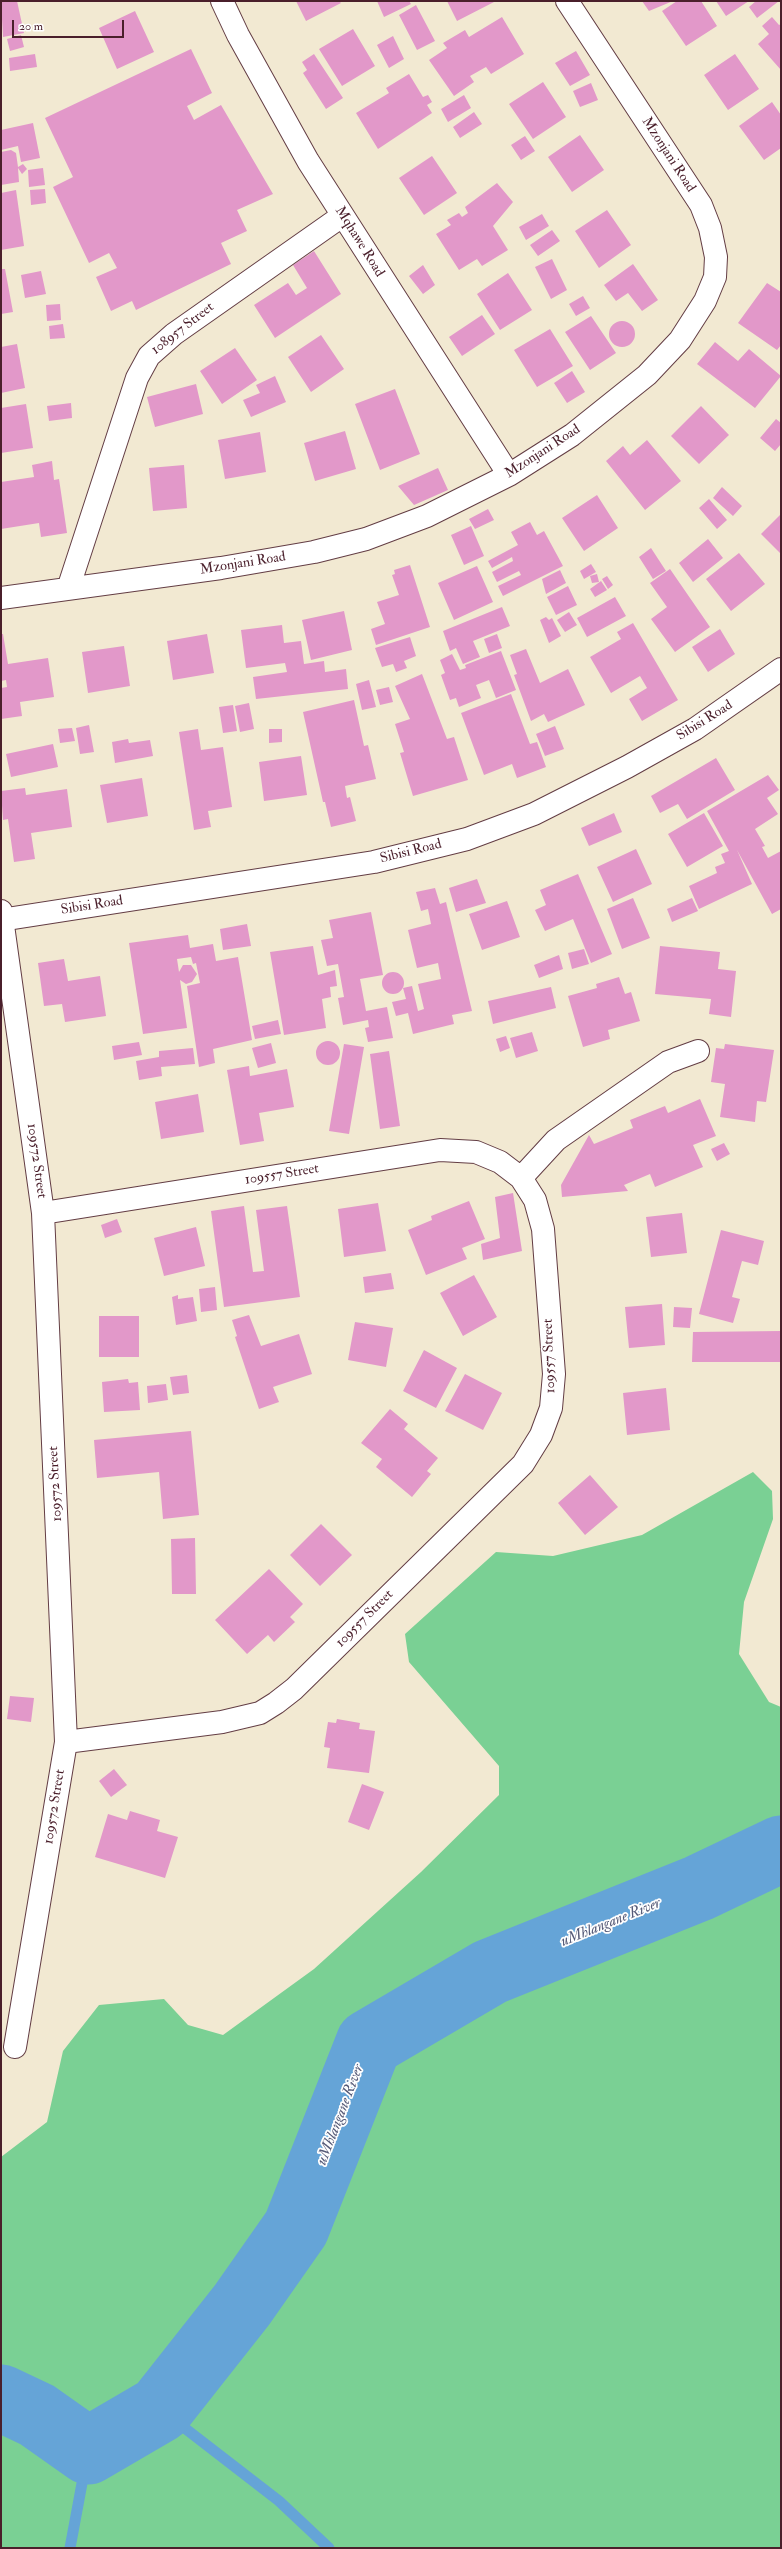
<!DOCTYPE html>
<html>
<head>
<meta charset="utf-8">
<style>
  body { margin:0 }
  #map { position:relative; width:782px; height:2549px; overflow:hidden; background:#f2e9d2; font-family:"IM FELL Double Pica",serif }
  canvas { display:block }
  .frame { position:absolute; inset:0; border:2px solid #4a1f2b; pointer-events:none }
  .scale { position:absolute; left:12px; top:20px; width:112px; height:18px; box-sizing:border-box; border:2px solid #4a1f2b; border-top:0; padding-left:5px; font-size:12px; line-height:14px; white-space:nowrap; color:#4a1f2b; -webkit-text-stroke:3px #fff; paint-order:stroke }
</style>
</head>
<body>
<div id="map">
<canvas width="782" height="2549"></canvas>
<div class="frame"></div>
<div class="scale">20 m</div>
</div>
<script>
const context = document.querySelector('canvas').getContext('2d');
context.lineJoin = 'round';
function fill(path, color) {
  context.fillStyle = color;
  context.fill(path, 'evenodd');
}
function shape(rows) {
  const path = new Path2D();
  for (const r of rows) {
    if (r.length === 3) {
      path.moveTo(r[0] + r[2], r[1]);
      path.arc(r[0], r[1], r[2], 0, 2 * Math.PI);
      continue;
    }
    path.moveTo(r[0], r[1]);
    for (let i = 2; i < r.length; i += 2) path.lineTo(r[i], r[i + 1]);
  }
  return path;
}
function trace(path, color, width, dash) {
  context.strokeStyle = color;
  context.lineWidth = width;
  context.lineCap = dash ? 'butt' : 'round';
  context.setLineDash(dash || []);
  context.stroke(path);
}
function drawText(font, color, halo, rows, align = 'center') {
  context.font = font + ' "IM FELL Double Pica",serif';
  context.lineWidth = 3.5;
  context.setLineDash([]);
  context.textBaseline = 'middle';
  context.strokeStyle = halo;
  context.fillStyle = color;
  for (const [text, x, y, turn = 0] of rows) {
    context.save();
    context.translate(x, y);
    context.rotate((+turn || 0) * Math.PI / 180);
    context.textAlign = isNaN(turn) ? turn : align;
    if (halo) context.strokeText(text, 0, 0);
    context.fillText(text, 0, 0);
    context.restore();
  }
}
fill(shape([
  [753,1472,772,1491,773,1519,744,1602,739,1654,769,1702,781,1707,781,2548,1,2548,1,2157,47,2122,63,2051,99,2005,164,1999,188,2025,223,2035,314,1969,421,1872,499,1795,499,1766,409,1662,405,1634,496,1552,553,1556,642,1535]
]), '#7ad094');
trace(shape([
  [160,2409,279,2501,329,2548],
  [70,2548,88,2451]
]), '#65a4d7', 11);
trace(shape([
  [1,2398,37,2415,88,2451,160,2409,242,2305,296,2228,369,2043,490,1972,699,1888,781,1849]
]), '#65a4d7', 67);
fill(shape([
  [1,1,17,1,24,33,3,37],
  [296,1,339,1,341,3,306,21],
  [377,1,409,1,411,4,384,17],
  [447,1,493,1,494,2,457,21],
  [642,1,673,1,649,11],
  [677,1,701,1,717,26,686,46,662,11],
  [716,1,749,1,726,16],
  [756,1,779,1,757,18,749,7],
  [416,5,435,41,417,50,399,15],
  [135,11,154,52,117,69,99,28],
  [502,17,524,54,491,74,486,67,470,76,474,82,454,96,429,60,447,48,443,43,465,30,469,37],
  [772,17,779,25,781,24,781,70,758,44,769,34,762,26],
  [353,29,375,66,342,86,319,49],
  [21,35,24,47,10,51,7,39],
  [393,36,404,59,389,68,377,45],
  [191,49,212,93,187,106,194,120,221,105,273,194,237,210,247,231,221,243,231,264,136,310,132,301,111,311,96,277,117,268,109,253,89,263,53,187,73,177,45,118],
  [576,51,590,75,570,86,555,63],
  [35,54,37,67,10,71,9,58],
  [314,54,343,98,326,109,303,73,307,70,302,62],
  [735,54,759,89,728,110,704,75],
  [409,74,423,97,428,95,432,102,427,105,432,113,378,149,356,113,389,93,386,88],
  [543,82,566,117,533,139,509,104],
  [591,83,598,100,580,107,573,91],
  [464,95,471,108,448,122,441,109],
  [772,102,781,115,781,148,764,160,739,126],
  [474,112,482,124,460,138,453,127],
  [33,123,40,158,21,162,18,146,1,150,1,130],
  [580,135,604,170,572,192,548,157],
  [525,136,535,151,521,160,511,145],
  [11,150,16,153,18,167,23,164,27,169,22,174,18,168,19,182,1,185,1,152],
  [432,156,457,193,424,215,399,178],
  [43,168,45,185,29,187,28,170],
  [497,183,513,202,493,226,508,250,482,266,477,259,459,270,436,234,451,225,447,220,459,213,462,217,468,213,465,207],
  [45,189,46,203,31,205,30,190],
  [16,190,24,246,1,250,1,193],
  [607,210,631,245,599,268,575,231],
  [542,214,549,226,526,240,519,227],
  [552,230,560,241,538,256,530,245],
  [314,251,341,294,275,338,254,305,288,283,296,295,307,288,293,265],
  [552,259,567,290,551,299,535,267],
  [633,264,658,300,642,311,628,293,616,301,604,285],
  [423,265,435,285,423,294,409,276],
  [1,269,5,269,13,312,1,314],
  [41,271,46,294,25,298,21,275],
  [508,273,532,310,500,330,477,294],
  [767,283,781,292,781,345,777,350,738,323],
  [583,296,590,308,576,316,569,304],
  [60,304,61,320,47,321,46,305],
  [482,315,495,334,462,356,449,337],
  [591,316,616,353,590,370,565,332],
  [622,334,13],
  [63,324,65,338,50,339,49,326],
  [550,329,573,366,537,387,514,350],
  [321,335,344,369,311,392,288,357],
  [715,342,738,361,749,349,781,376,755,408,697,364],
  [17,344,25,388,1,393,1,347],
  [235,348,257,380,222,404,200,371],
  [572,371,585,392,567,403,554,383],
  [275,376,286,402,251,417,243,400,260,393,256,385],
  [196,384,203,414,155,427,147,397],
  [395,389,420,454,380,470,355,404],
  [71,403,72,418,49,421,47,406],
  [26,404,33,448,1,453,1,408],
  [701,406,729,435,699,464,671,436],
  [776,419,781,423,781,444,775,451,760,438],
  [345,431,356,469,315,481,304,443],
  [260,432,266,472,225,479,218,440],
  [647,440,681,481,645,510,606,461,623,446,630,455],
  [52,461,54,480,59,479,67,533,41,537,39,523,1,529,1,482,34,477,32,465],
  [184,465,187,508,153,511,149,468],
  [438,468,448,490,414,505,398,486],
  [722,487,742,506,733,516,713,498],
  [597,495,618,528,584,551,562,518],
  [709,499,727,520,717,529,699,508],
  [488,509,494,520,475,529,469,519],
  [781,514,781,554,761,534],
  [530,522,537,535,544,531,563,566,503,596,498,586,521,575,519,571,497,582,492,572,513,561,512,557,492,568,488,561,518,545,511,532],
  [471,526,484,556,464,565,451,535],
  [708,539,723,558,693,582,679,563],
  [651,548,666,571,653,579,639,557],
  [739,553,765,584,731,611,706,579],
  [591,564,596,572,584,579,580,571],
  [410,565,430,627,376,645,371,629,385,624,377,602,399,595,392,575,395,574,394,570],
  [477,566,493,602,454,620,438,583],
  [670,569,710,627,675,652,651,619,667,607,650,583],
  [560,570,566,583,546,594,542,579],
  [597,574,599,582,592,583,590,576],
  [607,576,613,585,608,589,602,579],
  [601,581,607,590,595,597,590,589],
  [568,586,577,605,556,615,547,597],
  [615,597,626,616,587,637,577,618],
  [502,607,510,626,473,641,480,657,463,664,456,648,450,651,443,631],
  [344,611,352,650,311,660,302,620],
  [569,612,577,625,565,632,557,620],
  [546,617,549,620,552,618,561,636,549,643,540,620],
  [633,623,678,700,642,721,629,699,647,688,640,676,611,693,590,657,621,639,617,632],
  [282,625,284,643,301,641,304,664,324,661,325,672,346,669,348,689,256,699,253,677,287,672,285,663,246,668,241,630],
  [720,629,735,654,708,672,692,647],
  [1,634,3,634,8,664,48,658,54,697,20,702,22,716,1,719,1,688,7,687,6,680,1,681],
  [207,634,214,673,173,680,167,641],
  [497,634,502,648,489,653,484,639],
  [410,637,416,656,404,661,407,668,396,672,393,664,382,667,375,648],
  [124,646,130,686,88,693,82,652],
  [526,649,540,683,568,669,585,705,548,722,544,714,531,721,514,675,517,674,510,655],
  [501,651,516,690,496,698,489,680,476,685,481,698,459,707,456,698,450,700,441,675,445,673,440,660,452,654,460,670,466,668,465,665],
  [422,674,447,739,454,737,468,780,413,796,400,753,404,752,395,724,410,719,395,686],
  [369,680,376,707,362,710,356,684],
  [389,687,393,702,380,705,376,690],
  [511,694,530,744,537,742,546,767,517,778,512,764,484,775,461,713],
  [354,700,364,746,368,745,376,779,345,786,347,798,350,797,356,821,331,827,325,802,323,802,303,712],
  [249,703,254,729,240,732,235,706],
  [233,705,237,731,223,733,219,707],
  [89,725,94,752,80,754,76,728],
  [555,726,564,749,545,756,536,734],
  [72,728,75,741,60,743,58,729],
  [198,729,201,750,223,747,232,807,208,811,211,827,194,830,179,732],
  [269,729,282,729,282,742,269,743],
  [128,739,129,743,150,740,153,756,115,763,112,742],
  [53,744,58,767,11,777,6,754],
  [301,756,307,795,264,801,259,762],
  [716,758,735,790,687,819,678,804,660,813,651,796],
  [768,775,779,790,767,798,778,814,755,829,765,846,762,847,768,858,781,851,781,909,772,914,737,850,752,884,699,909,689,886,717,873,715,867,725,863,721,854,729,851,707,811],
  [142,778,148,816,107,823,100,785],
  [25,788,26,795,67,789,72,827,31,833,35,859,14,862,8,819,3,820,1,791],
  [614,813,622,832,589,846,581,828],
  [704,813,723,846,687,867,668,834],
  [636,849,652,884,613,902,597,867],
  [578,874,612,954,591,963,573,919,545,931,535,910,546,905,540,890],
  [477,879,486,903,456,912,449,888],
  [435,888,440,904,446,902,472,1011,452,1015,454,1024,413,1034,408,1013,396,1016,392,1002,406,999,403,988,412,986,418,1011,424,1009,418,984,441,979,438,963,417,968,408,930,431,924,428,909,421,911,416,892],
  [633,898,650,938,622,949,607,909],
  [692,898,698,911,672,922,667,909],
  [507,901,520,937,482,950,469,914],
  [371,912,383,975,360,979,366,1011,387,1007,393,1038,368,1042,365,1028,369,1027,368,1020,343,1025,338,998,344,997,338,964,327,966,321,940,333,938,329,920],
  [247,924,251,946,223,950,220,929],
  [188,935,190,948,213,944,216,961,238,957,252,1040,213,1049,215,1063,199,1067,187,986,200,983,196,963,193,964,191,957,177,959,179,972,183,965,191,965,197,974,192,982,186,984,180,980,187,1028,143,1034,129,943],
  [313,946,318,975,335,970,337,986,330,987,331,997,322,999,326,1028,284,1035,270,952],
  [660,946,720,952,718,969,736,971,731,1017,709,1014,711,999,655,994],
  [584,949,589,964,572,969,568,953],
  [559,955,563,969,539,978,534,965],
  [64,959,68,981,100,976,106,1016,65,1022,62,1004,44,1006,38,963],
  [393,983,11],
  [619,977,625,994,631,992,640,1021,608,1030,610,1039,583,1047,568,996,597,988,596,984],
  [551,987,556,1008,493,1024,488,1001],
  [278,1020,281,1034,255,1039,252,1026],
  [532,1032,538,1051,516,1058,510,1038],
  [506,1036,510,1048,500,1052,496,1039],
  [328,1053,12],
  [139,1042,142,1055,114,1060,112,1046],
  [271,1043,276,1063,258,1068,252,1048],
  [344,1044,364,1047,349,1134,329,1131],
  [725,1044,774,1050,766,1102,757,1101,755,1122,720,1117,725,1084,711,1082,716,1048,724,1049],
  [193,1048,195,1064,161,1067,162,1076,139,1080,136,1061,159,1057,159,1051],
  [389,1051,400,1126,380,1129,370,1054],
  [249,1066,250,1076,287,1069,294,1107,259,1113,264,1141,240,1145,227,1070],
  [198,1094,204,1132,161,1139,155,1102],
  [700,1099,716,1136,693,1145,703,1167,655,1187,650,1174,624,1185,628,1191,562,1197,561,1185,589,1135,594,1144,633,1128,630,1120,665,1106,668,1113],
  [724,1143,730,1154,717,1161,711,1149],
  [513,1193,522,1251,483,1260,481,1244,500,1238,495,1197],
  [469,1201,485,1239,462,1248,467,1259,426,1275,408,1230,432,1220,431,1216],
  [378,1203,386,1251,344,1257,338,1209],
  [244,1206,253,1272,264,1271,256,1210,287,1206,300,1297,224,1307,211,1211],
  [682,1213,687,1253,651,1257,646,1217],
  [117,1219,122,1232,105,1238,101,1225],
  [196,1227,205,1266,164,1276,154,1238],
  [721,1230,764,1241,758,1265,742,1261,732,1297,740,1299,733,1323,699,1314],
  [391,1273,394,1289,365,1293,363,1277],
  [474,1275,497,1317,463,1336,440,1293],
  [215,1287,217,1310,201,1312,199,1289],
  [178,1295,178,1299,193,1297,197,1321,176,1325,172,1297],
  [662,1304,665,1345,629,1348,625,1307],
  [674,1307,692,1308,690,1328,673,1327],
  [249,1315,261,1346,299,1334,312,1374,273,1387,279,1402,259,1409,235,1337,237,1336,232,1320],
  [99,1316,139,1316,139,1357,99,1357],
  [355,1322,393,1328,386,1367,348,1360],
  [781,1331,781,1362,692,1362,693,1332],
  [424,1350,457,1368,436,1408,403,1391],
  [465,1374,502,1393,483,1430,445,1411],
  [187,1375,189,1393,173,1395,170,1377],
  [128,1379,129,1383,138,1382,140,1410,104,1412,102,1382],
  [166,1384,168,1400,148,1403,147,1386],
  [666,1388,670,1430,627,1435,623,1393],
  [390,1409,408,1424,404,1429,438,1458,427,1471,431,1474,412,1497,376,1467,382,1459,361,1443],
  [191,1431,199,1515,163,1519,159,1472,97,1478,94,1440],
  [590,1475,618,1507,585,1535,558,1503],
  [321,1524,352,1555,320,1586,290,1555],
  [195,1538,196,1594,172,1594,171,1539],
  [269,1569,303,1604,290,1617,295,1622,274,1642,268,1635,247,1654,215,1620],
  [10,1696,34,1698,31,1722,7,1719],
  [337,1719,360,1723,359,1729,375,1731,369,1773,327,1768,330,1748,324,1747,328,1722,336,1723],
  [114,1769,127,1785,111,1797,99,1781],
  [362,1784,384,1792,369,1830,348,1822],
  [130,1811,160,1820,157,1831,178,1837,165,1878,95,1857,108,1814,127,1820]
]), '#e298c9');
const street = shape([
  [222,1,238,35,308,161,509,475],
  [68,589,137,378,149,356,174,334,342,216],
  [1,598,221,568,314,552,366,539,427,516,509,475,572,435,647,375,680,340,705,301,715,277,716,257,710,228,701,205,567,1],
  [1,911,43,1213,66,1742,15,2047],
  [521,1178,556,1140,668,1062,698,1051],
  [43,1213,440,1150,476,1152,500,1162,521,1178,535,1200,543,1229,554,1374,551,1408,541,1435,523,1464,294,1689,276,1703,260,1713,222,1722,66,1742]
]);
const secondary = shape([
  [1,920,374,862,467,839,534,814,627,767,695,729,781,669]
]);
trace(street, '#633d44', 24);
trace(secondary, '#633d44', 24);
trace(street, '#fff', 22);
trace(secondary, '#fff', 22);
drawText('14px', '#4a1f2b', '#fff', [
  ["Mzonjani Road",668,155,57],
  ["Mqhawe Road",359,242,58],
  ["108957 Street",183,329,-38],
  ["Mzonjani Road",543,452,-33],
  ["Mzonjani Road",243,564,-9],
  ["Sibisi Road",705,721,-32],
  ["Sibisi Road",411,852,-14],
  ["Sibisi Road",92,906,-9],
  ["109572 Street",36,1161,82],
  ["109557 Street",282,1175,-9],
  ["109557 Street",550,1356,-92],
  ["109572 Street",56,1484,-93],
  ["109557 Street",365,1619,-45],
  ["109572 Street",55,1807,-81]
]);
drawText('italic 15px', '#565b78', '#fff', [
  ["uMhlangane River",611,1923,-22],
  ["uMhlangane River",341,2115,-69]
]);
</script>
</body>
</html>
